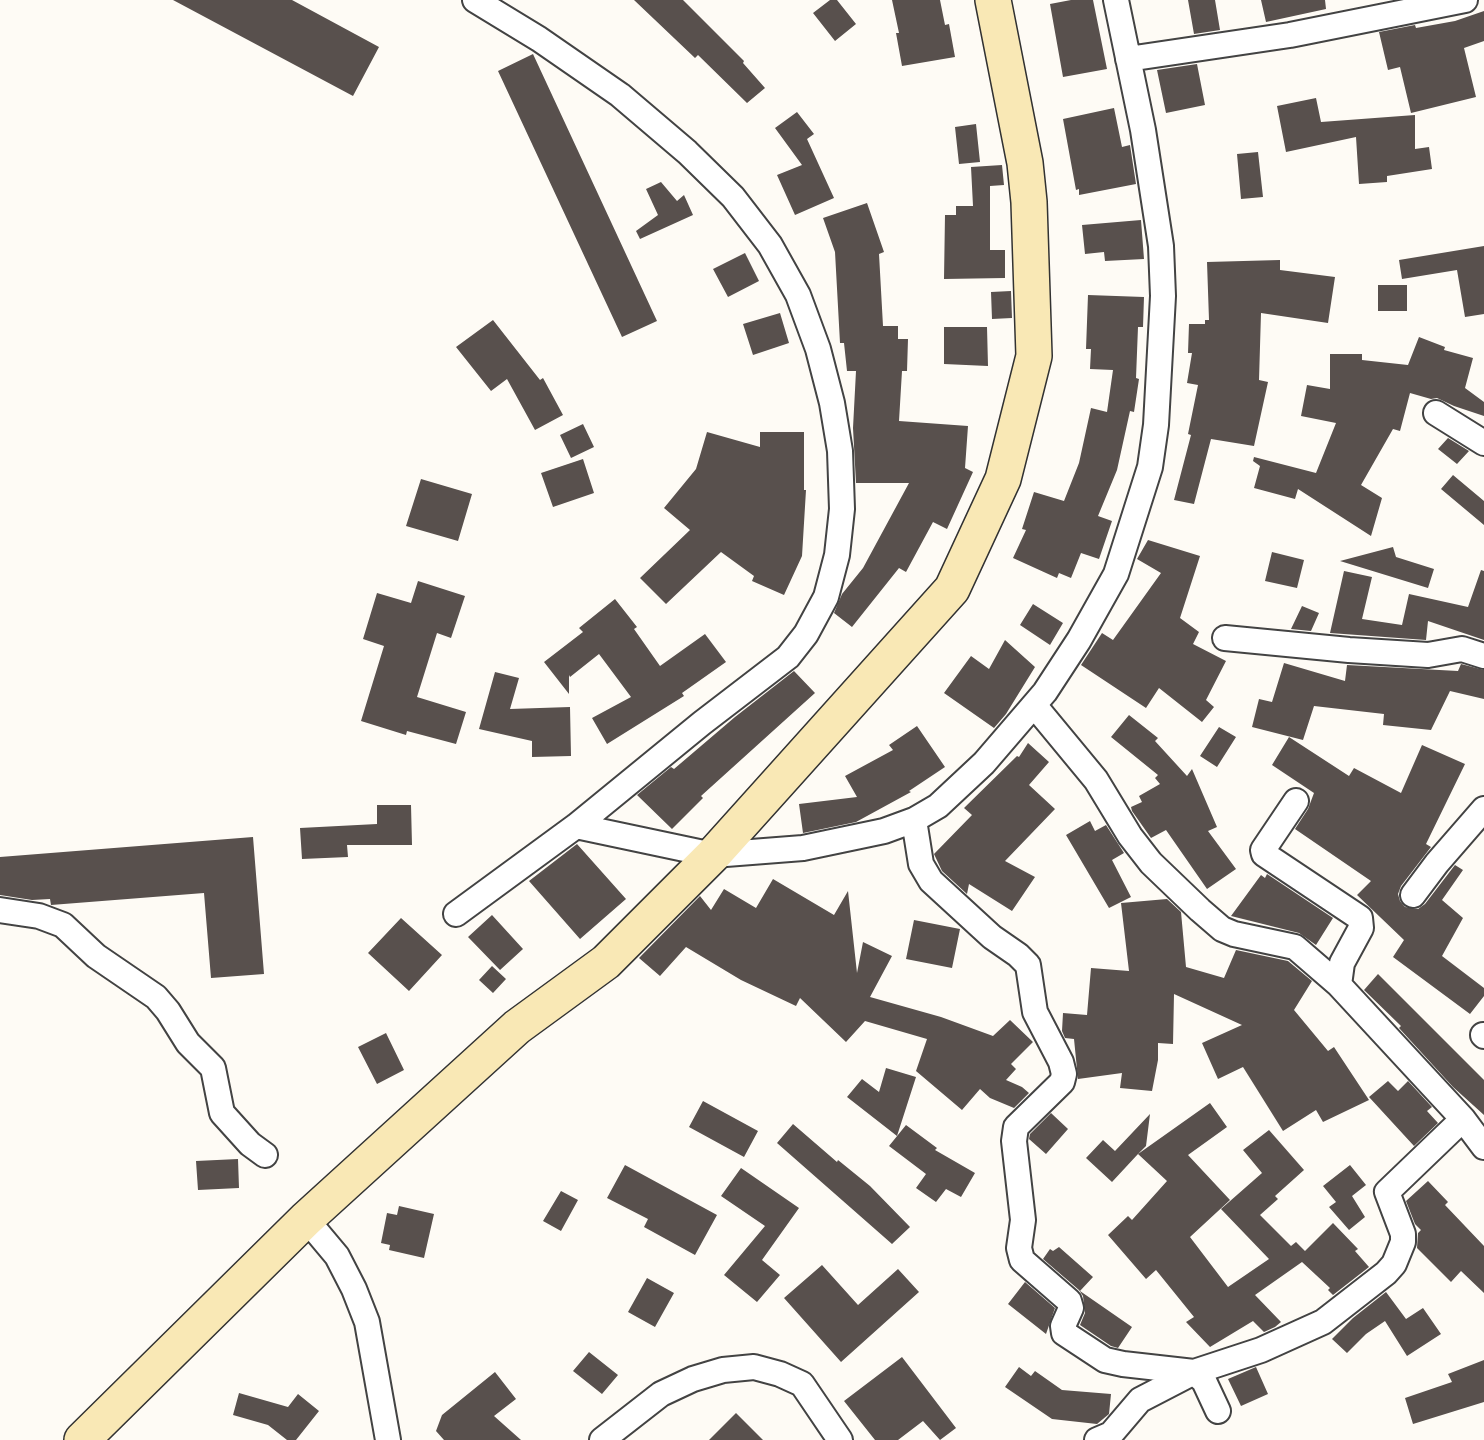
<!DOCTYPE html>
<html>
<head>
<meta charset="utf-8">
<style>
  body { margin:0 }
  canvas { display:block; background:#fefbf5 }
</style>
</head>
<body>
<canvas width="1484" height="1440"></canvas>
<script>
const context = document.querySelector('canvas').getContext('2d');
context.lineJoin = 'round';
function fill(path, color) {
  context.fillStyle = color;
  context.fill(path, 'evenodd');
}
function shape(rows) {
  const path = new Path2D();
  for (const r of rows) {
    path.moveTo(r[0], r[1]);
    for (let i = 2; i < r.length; i += 2) path.lineTo(r[i], r[i + 1]);
  }
  return path;
}
function trace(path, color, width, dash) {
  context.strokeStyle = color;
  context.lineWidth = width;
  context.lineCap = dash ? 'butt' : 'round';
  context.setLineDash(dash || []);
  context.stroke(path);
}
fill(shape([
  [173,0,292,0,379,47,353,96],
  [634,0,683,0,744,61,743,63,765,88,747,103,698,55,695,58],
  [830,0,837,0,856,24,835,41,813,13],
  [892,0,940,0,945,25,949,24,955,57,902,66,896,33,899,33],
  [1071,0,1093,0,1107,69,1063,77,1050,4],
  [1188,0,1215,0,1220,30,1194,34],
  [1261,0,1325,0,1326,9,1266,22],
  [1484,11,1484,41,1464,48,1476,97,1411,113,1400,67,1388,70,1379,32,1415,25,1416,28,1455,21],
  [533,54,657,321,622,337,498,71],
  [1197,64,1205,105,1166,113,1157,70],
  [1316,98,1321,122,1415,115,1415,149,1429,147,1432,169,1387,176,1387,182,1359,184,1356,137,1286,152,1277,106],
  [1114,108,1122,147,1130,145,1136,184,1079,195,1079,189,1076,190,1063,119],
  [797,112,814,134,807,139,834,198,795,215,777,175,802,165,775,128],
  [976,124,980,162,959,164,955,127],
  [1258,152,1263,197,1241,199,1237,154],
  [1002,165,1004,185,990,186,990,250,1005,250,1005,278,944,279,945,215,956,215,956,206,973,206,971,167],
  [661,182,677,201,684,195,693,215,640,239,636,231,658,215,646,189],
  [867,203,884,252,879,254,883,326,898,326,898,339,908,339,907,371,902,371,899,421,968,426,965,468,973,472,947,529,933,522,906,572,899,568,852,627,834,613,842,594,863,568,909,483,856,483,853,428,856,371,847,371,844,343,840,343,835,252,823,218],
  [1141,220,1144,259,1105,261,1104,252,1085,254,1082,225],
  [1484,246,1484,314,1465,317,1457,270,1402,279,1399,260],
  [745,253,759,281,728,297,713,269],
  [1280,260,1280,270,1335,277,1328,323,1261,313,1259,380,1268,382,1254,446,1211,439,1194,504,1174,500,1191,435,1188,434,1198,385,1187,383,1192,353,1188,353,1189,324,1205,324,1205,320,1209,320,1207,262],
  [1378,285,1407,285,1407,311,1378,311],
  [1011,291,1012,318,992,319,991,292],
  [1088,295,1144,297,1143,327,1138,327,1136,378,1139,379,1134,412,1130,411,1117,470,1098,516,1112,521,1099,559,1081,553,1071,578,1059,573,1057,578,1013,558,1026,530,1022,529,1034,492,1064,501,1079,463,1091,408,1107,412,1113,370,1090,369,1091,349,1086,349],
  [780,313,789,343,753,355,743,324],
  [493,320,540,380,543,378,563,415,535,430,507,379,491,391,456,347],
  [944,327,987,327,988,366,944,364],
  [1419,337,1445,347,1444,350,1473,358,1465,388,1484,402,1484,416,1454,406,1437,398,1431,399,1410,393,1400,431,1393,429,1361,485,1382,498,1371,536,1298,489,1295,499,1254,488,1260,466,1253,461,1254,457,1316,473,1336,423,1301,416,1307,385,1330,389,1330,354,1362,354,1362,360,1408,365],
  [583,424,594,447,571,458,560,435],
  [707,432,760,447,760,432,804,432,804,490,806,490,802,556,784,595,752,581,754,576,721,552,666,604,640,578,690,530,664,508,696,469],
  [1448,438,1469,451,1457,464,1438,449],
  [583,459,594,493,553,507,541,473],
  [1453,475,1484,501,1484,525,1441,489],
  [421,479,472,494,458,541,406,526],
  [1148,540,1200,556,1180,618,1199,632,1193,644,1226,661,1206,700,1214,707,1202,722,1159,688,1146,708,1081,665,1102,633,1113,640,1161,573,1137,559],
  [1393,547,1396,557,1434,569,1428,588,1340,561],
  [1272,552,1304,560,1297,588,1265,581],
  [1481,570,1484,571,1484,640,1428,621,1426,640,1330,633,1344,571,1372,577,1362,619,1402,625,1409,594,1468,607],
  [418,581,465,596,451,638,437,633,417,697,466,712,456,744,407,731,406,735,361,721,384,646,363,639,377,593,411,603],
  [615,599,637,627,634,629,660,666,705,634,726,662,682,693,684,696,607,744,592,718,631,697,599,654,570,677,569,675,569,694,544,662,583,632,579,628],
  [1033,604,1063,623,1050,645,1020,625],
  [1302,606,1319,613,1311,631,1291,629],
  [1005,640,1035,667,1006,714,994,728,944,693,971,656,989,669],
  [1284,663,1345,681,1347,665,1458,671,1461,664,1484,670,1484,699,1450,691,1431,730,1383,725,1384,714,1314,706,1303,740,1252,727,1259,699,1272,702],
  [794,671,815,693,701,796,703,798,672,829,637,795,671,767,674,769,735,717],
  [495,672,519,678,510,709,570,707,571,756,532,757,532,741,479,729],
  [1129,715,1158,738,1155,741,1187,776,1192,769,1217,827,1208,831,1236,869,1207,889,1166,830,1151,838,1132,811,1131,807,1142,802,1139,796,1160,784,1155,778,1158,775,1111,737],
  [917,726,945,767,909,791,911,792,856,822,803,833,799,804,857,797,845,776,893,750,889,745],
  [1219,727,1236,737,1217,767,1200,756],
  [1289,737,1349,776,1354,768,1401,793,1422,745,1465,764,1426,844,1431,847,1401,886,1398,894,1400,901,1405,907,1418,909,1425,904,1455,865,1463,870,1442,900,1463,918,1442,956,1484,988,1484,996,1470,1014,1393,957,1404,940,1357,895,1371,881,1295,829,1308,809,1314,793,1272,765],
  [1028,743,1049,762,1029,785,1055,809,1005,861,1035,877,1012,911,969,884,967,894,942,871,934,854,972,815,964,808,1017,756,1019,757],
  [377,805,411,805,412,845,347,845,348,857,302,859,300,828,377,824],
  [1090,821,1095,831,1106,825,1124,853,1112,860,1131,897,1109,908,1066,835],
  [253,837,264,974,211,978,204,893,51,905,50,899,32,900,0,895,0,857],
  [577,844,626,899,580,939,529,881],
  [1267,874,1333,918,1316,945,1299,933,1231,916,1261,875,1265,878],
  [773,879,834,915,848,891,857,973,863,942,892,956,870,997,941,1017,993,1036,1010,1020,1033,1042,1011,1064,1016,1069,1006,1080,1022,1087,1029,1093,1014,1108,990,1098,980,1089,962,1110,916,1071,927,1039,865,1021,846,1042,800,998,796,1006,741,980,686,947,660,976,639,958,700,896,711,910,724,889,756,908],
  [1167,899,1181,912,1186,967,1224,978,1236,950,1288,961,1312,981,1294,1010,1328,1051,1334,1047,1369,1100,1323,1122,1316,1110,1283,1131,1243,1067,1218,1079,1202,1043,1242,1025,1174,994,1173,1044,1158,1043,1158,1060,1152,1091,1120,1088,1122,1073,1078,1079,1074,1039,1065,1038,1062,1031,1063,1013,1087,1015,1091,968,1129,971,1121,903],
  [492,915,523,949,500,970,468,937],
  [401,918,442,955,409,991,368,953],
  [914,920,960,929,952,968,906,959],
  [492,966,506,979,493,993,479,980],
  [1378,974,1484,1080,1484,1115,1453,1087,1399,1028,1401,1026,1364,990],
  [386,1033,404,1070,377,1084,358,1047],
  [886,1068,916,1077,897,1136,847,1097,862,1079,879,1092],
  [1388,1081,1398,1091,1408,1081,1432,1107,1427,1111,1438,1123,1414,1146,1369,1097],
  [703,1101,758,1131,744,1157,689,1127],
  [1210,1103,1227,1127,1188,1155,1230,1200,1190,1237,1228,1287,1269,1259,1221,1209,1262,1173,1243,1150,1269,1130,1304,1170,1275,1196,1278,1199,1260,1215,1291,1246,1296,1242,1305,1251,1333,1223,1358,1249,1355,1251,1369,1267,1333,1295,1328,1290,1330,1288,1302,1262,1255,1295,1281,1322,1275,1327,1264,1332,1253,1321,1210,1347,1186,1322,1194,1317,1156,1270,1146,1279,1108,1235,1128,1216,1132,1220,1167,1181,1138,1154,1112,1182,1086,1158,1103,1140,1115,1151,1150,1114,1146,1146,1138,1154],
  [1051,1113,1068,1129,1046,1154,1029,1139,1030,1134],
  [793,1124,837,1162,838,1160,870,1186,910,1227,892,1244,777,1143],
  [906,1125,937,1148,935,1150,975,1173,961,1197,946,1189,936,1202,916,1188,926,1174,889,1146],
  [238,1159,239,1188,198,1190,196,1161],
  [625,1165,717,1215,695,1255,644,1227,648,1219,607,1198],
  [1350,1165,1366,1185,1352,1196,1365,1217,1349,1230,1329,1207,1336,1202,1323,1186],
  [741,1168,799,1208,762,1260,780,1275,757,1302,724,1275,765,1226,721,1196],
  [1428,1181,1448,1202,1445,1205,1484,1246,1484,1293,1461,1271,1451,1282,1417,1248,1418,1233,1421,1230,1415,1224,1406,1201],
  [561,1191,578,1200,561,1231,543,1221],
  [399,1206,434,1214,424,1258,389,1250,390,1245,381,1243,387,1213,397,1215],
  [1059,1247,1093,1277,1080,1291,1132,1327,1118,1348,1111,1346,1080,1325,1085,1313,1083,1296,1079,1290,1043,1259,1050,1249,1053,1251],
  [822,1265,858,1305,898,1269,919,1292,841,1362,784,1298],
  [647,1278,674,1293,655,1327,628,1312],
  [1025,1282,1055,1308,1046,1334,1008,1304],
  [1386,1292,1406,1319,1423,1308,1441,1334,1407,1356,1385,1321,1366,1334,1347,1353,1332,1339,1353,1318],
  [589,1352,618,1375,602,1394,573,1371],
  [902,1357,956,1428,940,1440,923,1421,898,1440,875,1440,844,1401],
  [1484,1360,1484,1402,1413,1424,1405,1398,1452,1382,1448,1374],
  [1019,1367,1031,1376,1035,1371,1062,1390,1111,1394,1109,1414,1097,1424,1052,1419,1005,1387],
  [1256,1367,1268,1394,1241,1406,1228,1379],
  [495,1372,516,1399,494,1416,521,1440,444,1440,436,1431,442,1415],
  [239,1393,288,1407,298,1394,319,1411,296,1440,287,1440,268,1425,233,1415],
  [736,1413,763,1440,709,1440]
]), '#58504d');
const minor = shape([
  [1128,59,1290,35,1465,0],
  [1436,413,1484,443],
  [1225,638,1349,650,1428,655,1462,649,1484,656],
  [1034,705,1096,780,1130,836,1151,863,1200,910,1222,929,1234,934,1295,947,1339,985],
  [1296,801,1263,850,1264,854,1360,918,1361,928,1342,963,1339,985,1463,1119,1484,1147],
  [914,820,921,864,931,881,992,937,1018,955,1028,965,1035,1012,1061,1062,1064,1074,1062,1082,1016,1127,1014,1141,1023,1220,1019,1248,1022,1260,1069,1301,1071,1308,1063,1326,1064,1333,1105,1360,1123,1364,1194,1372,1204,1381,1218,1411],
  [576,826,713,855,803,848,884,831,914,820,938,806,984,763,1045,692,1079,640,1116,574,1150,467,1156,425,1163,296,1161,246,1143,130,1116,0],
  [1413,895,1437,863,1484,809],
  [0,910,39,916,63,925,96,956,156,997,168,1011,188,1043,213,1068,222,1113,250,1144,265,1155],
  [456,914,576,826,702,723,788,657,806,634,826,597,837,555,842,509,840,451,832,403,818,349,798,295,770,245,733,197,687,152,620,95,539,39,475,0],
  [1483,1035,1484,1036],
  [306,1219,337,1256,354,1289,367,1322,388,1440],
  [602,1440,661,1394,693,1379,723,1370,754,1367,780,1374,802,1384,840,1440],
  [1097,1440,1111,1434,1140,1400,1194,1372,1261,1350,1323,1322,1386,1273,1394,1264,1403,1242,1403,1234,1387,1192,1463,1119]
]);
const secondary = shape([
  [82,1440,306,1219,517,1027,606,962,713,855,952,589,1003,479,1034,356,1029,202,1025,163,993,0]
]);
trace(minor, '#434343', 28);
trace(secondary, '#323232', 38);
trace(minor, '#fff', 24);
trace(secondary, '#f9e8b5', 35);
</script>
</body>
</html>
